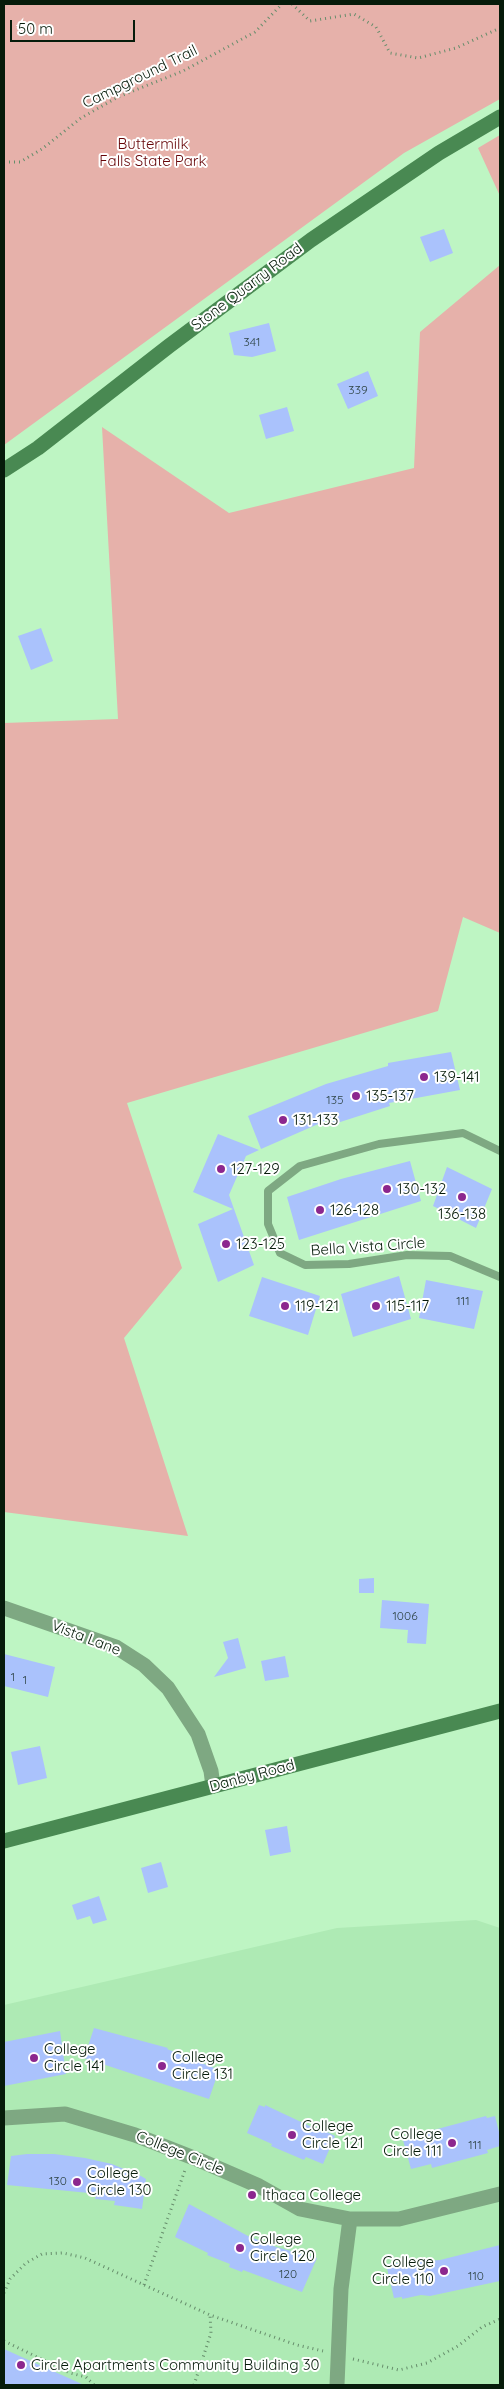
<!DOCTYPE html>
<html>
<head>
<meta charset="utf-8">
<style>
  body { margin:0 }
  #map { position:relative; width:504px; height:2389px; overflow:hidden; background:#bef5c3; font-family:Quicksand,sans-serif }
  canvas { display:block }
  .frame { position:absolute; inset:0; border:5px solid #061b0a; pointer-events:none }
  .scale { position:absolute; left:10px; top:20px; width:125px; height:22px; box-sizing:border-box; border:2px solid #061b0a; border-top:0; padding-left:6px; font-size:15px; line-height:18px; white-space:nowrap; color:#061b0a; -webkit-text-stroke:4px #fff; paint-order:stroke }
</style>
</head>
<body>
<div id="map">
<canvas width="504" height="2389"></canvas>
<div class="frame"></div>
<div class="scale">50 m</div>
</div>
<script>
const context = document.querySelector('canvas').getContext('2d');
context.lineJoin = 'round';
function fill(path, color) {
  context.fillStyle = color;
  context.fill(path, 'evenodd');
}
function shape(rows) {
  const path = new Path2D();
  for (const r of rows) {
    path.moveTo(r[0], r[1]);
    for (let i = 2; i < r.length; i += 2) path.lineTo(r[i], r[i + 1]);
  }
  return path;
}
function trace(path, color, width, dash) {
  context.strokeStyle = color;
  context.lineWidth = width;
  context.lineCap = dash ? 'butt' : 'round';
  context.setLineDash(dash || []);
  context.stroke(path);
}
function drawText(font, color, halo, rows, align = 'center') {
  context.font = font + ' Quicksand,sans-serif';
  context.lineWidth = 4;
  context.setLineDash([]);
  context.textBaseline = 'middle';
  context.strokeStyle = halo;
  context.fillStyle = color;
  for (const [text, x, y, turn = 0] of rows) {
    context.save();
    context.translate(x, y);
    context.rotate((+turn || 0) * Math.PI / 180);
    context.textAlign = isNaN(turn) ? turn : align;
    if (halo) context.strokeText(text, 0, 0);
    context.fillText(text, 0, 0);
    context.restore();
  }
}
fill(shape([
  [476,1920,500,1928,500,2385,4,2385,4,2005,337,1928]
]), '#aeeab4');
fill(shape([
  [4,4,500,4,500,99,404,153,4,445],
  [500,135,500,196,478,148],
  [500,265,500,933,463,917,438,1011,127,1103,182,1268,124,1338,188,1536,4,1512,4,723,118,719,102,427,229,513,414,468,420,332]
]), '#e6b1aa');
fill(shape([
  [444,229,453,253,430,262,420,237],
  [269,323,276,351,252,357,234,355,229,333],
  [368,371,378,396,348,409,337,384],
  [287,407,294,431,266,439,259,415],
  [41,628,53,661,31,670,18,636],
  [451,1052,460,1090,389,1103,390,1106,334,1124,332,1118,261,1149,248,1116,326,1084,388,1066,388,1063],
  [218,1134,259,1150,246,1156,229,1195,254,1265,218,1282,198,1224,233,1209,193,1192],
  [410,1161,421,1201,299,1240,287,1197,341,1179],
  [447,1167,492,1189,476,1228,433,1206],
  [399,1276,411,1319,353,1337,341,1294],
  [262,1277,320,1296,308,1335,249,1316],
  [426,1280,483,1291,474,1329,419,1318],
  [374,1578,374,1593,359,1593,359,1579],
  [382,1600,429,1604,426,1644,407,1643,408,1630,380,1628],
  [238,1638,246,1668,214,1677,228,1658,223,1642],
  [4,1654,55,1667,48,1697,4,1686],
  [285,1656,289,1677,265,1681,261,1661],
  [40,1746,47,1778,18,1785,11,1752],
  [287,1826,291,1852,270,1856,265,1830],
  [161,1862,168,1887,148,1893,141,1868],
  [99,1896,107,1920,93,1924,90,1916,77,1920,72,1905],
  [94,2028,168,2048,167,2049,219,2070,209,2099,84,2058],
  [60,2031,66,2074,4,2086,4,2042],
  [259,2105,265,2107,265,2105,316,2129,317,2127,335,2136,323,2164,306,2157,304,2160,271,2146,272,2144,247,2133],
  [486,2116,487,2118,495,2116,500,2136,500,2146,487,2150,488,2153,432,2168,431,2164,411,2169,403,2140,412,2138,411,2136],
  [27,2154,54,2154,85,2158,112,2164,141,2176,146,2179,142,2209,114,2205,115,2201,95,2199,96,2196,88,2195,89,2193,7,2185,11,2156],
  [189,2204,248,2236,276,2247,317,2258,302,2292,243,2270,242,2272,229,2267,230,2264,207,2255,208,2253,175,2237],
  [500,2245,500,2281,430,2296,421,2295,402,2299,402,2297,394,2298,386,2264,440,2260],
  [4,2349,84,2385,4,2385]
]), '#aac2fc');
trace(shape([
  [292,4,310,21,354,14,376,27,390,53,418,58,456,48,500,28],
  [4,162,20,162,42,149,81,118,118,97,183,71,255,32,282,4],
  [144,2285,185,2170],
  [4,2293,10,2279,26,2263,42,2254,63,2253,85,2258,210,2315,297,2345,323,2351],
  [4,2341,70,2373,86,2377,94,2385],
  [353,2359,399,2370,427,2363,458,2346,482,2327,500,2319],
  [194,2385,211,2333,210,2315]
]), '#668d6b', 3, [1, 4]);
trace(shape([
  [500,1151,463,1133,379,1144,300,1166,268,1191,268,1224,280,1253,305,1265,349,1264,407,1255,450,1256,500,1277]
]), '#7ea882', 8);
trace(shape([
  [4,1608,116,1647,144,1665,168,1688,198,1734,211,1771,213,1786],
  [4,2118,65,2114,135,2135,199,2160,259,2186,300,2209,350,2219,399,2219,500,2194],
  [337,2385,341,2289,350,2219]
]), '#7ea882', 15);
trace(shape([
  [4,470,38,448,169,346,311,240,439,153,500,117],
  [4,1841,500,1711]
]), '#498952', 15);
for (const [x, y, r, color] of [
  [424,1077,5,"#8c278e"],
  [356,1096,5,"#8c278e"],
  [283,1120,5,"#8c278e"],
  [221,1169,5,"#8c278e"],
  [387,1189,5,"#8c278e"],
  [462,1197,5,"#8c278e"],
  [320,1210,5,"#8c278e"],
  [226,1244,5,"#8c278e"],
  [285,1306,5,"#8c278e"],
  [376,1306,5,"#8c278e"],
  [34,2058,5,"#8c278e"],
  [162,2066,5,"#8c278e"],
  [292,2135,5,"#8c278e"],
  [452,2143,5,"#8c278e"],
  [77,2182,5,"#8c278e"],
  [252,2195,5,"#8c278e"],
  [240,2248,5,"#8c278e"],
  [444,2271,5,"#8c278e"],
  [21,2365,5,"#8c278e"]
]) {
  const dot = new Path2D();
  dot.arc(x, y, r, 0, 2 * Math.PI);
  context.fillStyle = color;
  context.fill(dot);
  trace(dot, '#fff', 2);
}
drawText('12px', '#2f4546', null, [
  ["341",252,342],
  ["339",358,390],
  ["135",335,1100],
  ["111",463,1301],
  ["1006",405,1616],
  ["1",13,1677],
  ["1",25,1680],
  ["111",475,2145],
  ["130",58,2181],
  ["120",288,2274],
  ["110",476,2276]
]);
drawText('15px', '#061b0a', '#fff', [
  ["Campground Trail",140,77,-26],
  ["Stone Quarry Road",247,287,-37],
  ["Bella Vista Circle",368,1247,-4],
  ["Vista Lane",86,1638,21],
  ["Danby Road",252,1776,-15],
  ["College Circle",180,2153,22]
]);
drawText('15px', '#660508', '#fff', [
  ["Buttermilk",153,144],
  ["Falls State Park",153,161]
]);
drawText('15px', '#061b0a', '#fff', [
  ["139-141",434,1077],
  ["135-137",366,1096],
  ["131-133",293,1120],
  ["127-129",231,1169],
  ["130-132",397,1189],
  ["126-128",330,1210],
  ["136-138",462,1214,"center"],
  ["123-125",236,1244],
  ["119-121",295,1306],
  ["115-117",386,1306],
  ["College",44,2049],
  ["Circle 141",44,2066],
  ["College",172,2057],
  ["Circle 131",172,2074],
  ["College",302,2126],
  ["Circle 121",302,2143],
  ["College",442,2134,"right"],
  ["Circle 111",442,2151,"right"],
  ["College",87,2173],
  ["Circle 130",87,2190],
  ["Ithaca College",262,2195],
  ["College",250,2239],
  ["Circle 120",250,2256],
  ["College",434,2262,"right"],
  ["Circle 110",434,2279,"right"],
  ["Circle Apartments Community Building 30",31,2365]
], 'left');
</script>
</body>
</html>
